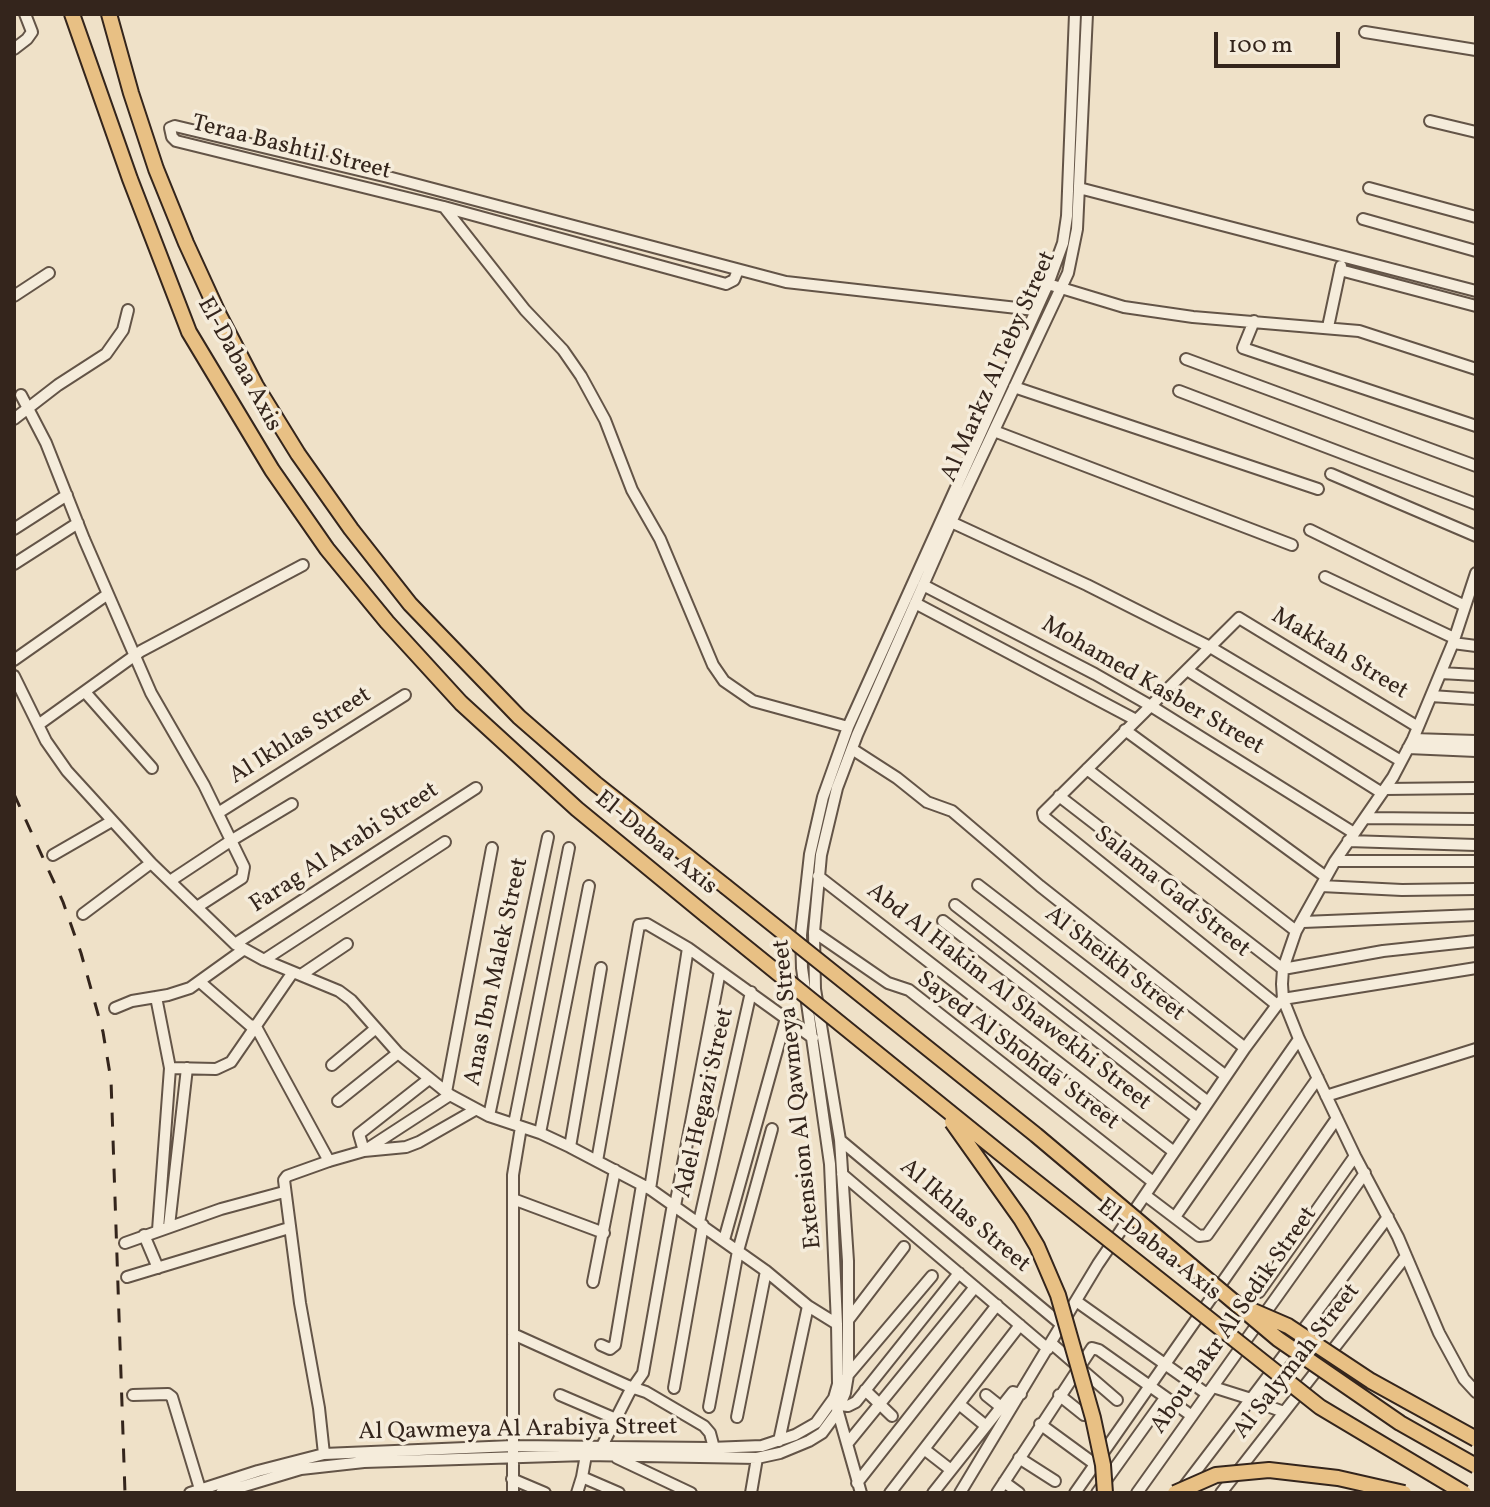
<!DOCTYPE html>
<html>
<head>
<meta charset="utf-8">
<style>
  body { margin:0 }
  #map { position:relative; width:1490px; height:1507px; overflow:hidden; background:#efe1c8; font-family:Vollkorn,serif }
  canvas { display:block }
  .frame { position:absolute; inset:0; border:16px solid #34251c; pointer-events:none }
  .scale { position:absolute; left:1214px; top:32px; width:126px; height:36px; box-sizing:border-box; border:4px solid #34251c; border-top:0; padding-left:10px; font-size:24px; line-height:28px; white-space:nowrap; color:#34251c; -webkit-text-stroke:6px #f5ecdb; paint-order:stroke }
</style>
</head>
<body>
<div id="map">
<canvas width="1490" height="1507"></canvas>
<div class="frame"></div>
<div class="scale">100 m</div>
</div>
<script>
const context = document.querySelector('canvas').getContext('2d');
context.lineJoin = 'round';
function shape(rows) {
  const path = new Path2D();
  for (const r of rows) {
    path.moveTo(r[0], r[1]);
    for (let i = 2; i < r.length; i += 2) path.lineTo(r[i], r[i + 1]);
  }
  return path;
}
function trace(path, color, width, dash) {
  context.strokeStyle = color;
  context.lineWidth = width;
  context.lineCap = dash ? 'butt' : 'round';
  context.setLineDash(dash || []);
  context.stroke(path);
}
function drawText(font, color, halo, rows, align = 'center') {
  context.font = font + ' Vollkorn,serif';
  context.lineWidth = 7;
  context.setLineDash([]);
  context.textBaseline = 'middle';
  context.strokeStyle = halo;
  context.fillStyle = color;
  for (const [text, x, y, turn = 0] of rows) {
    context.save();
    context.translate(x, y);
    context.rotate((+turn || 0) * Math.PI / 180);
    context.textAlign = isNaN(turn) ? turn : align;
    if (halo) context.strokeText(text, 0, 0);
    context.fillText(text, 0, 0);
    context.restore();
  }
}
const minor = shape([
  [1365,32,1476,50],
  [14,49,27,39,32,32,25,14],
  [1430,121,1476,132],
  [1079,188,1476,291],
  [1369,188,1476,217],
  [444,207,525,310,563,350,581,376,605,420,632,490,660,539,713,665,724,681,753,701,848,727],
  [1363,219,1476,251],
  [738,270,734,280,726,284,444,207,176,141,172,137,170,128,175,126,388,177,786,282,1035,310],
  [1340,270,1476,306],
  [1048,284,1124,307,1193,317,1359,331,1476,369],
  [14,296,49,273],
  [1254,321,1243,348,1476,426],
  [1328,327,1341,266],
  [1186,359,1476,466],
  [1014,387,1318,489],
  [1179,391,1476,504],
  [21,395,46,443,84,539,151,693,204,785,244,867,242,878,197,907],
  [14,419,58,385,106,354,123,330,128,310],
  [994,431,1292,545],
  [1331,474,1476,536],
  [951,522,1087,585,1210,647,1401,761],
  [14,529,67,495],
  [1310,530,1465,606],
  [14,564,78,523],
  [1476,573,1453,643,1413,739,1393,777,1335,861,1296,931,1283,969,1282,984,1283,999,1299,1039,1355,1156,1398,1237,1439,1333,1464,1379,1476,1392],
  [1325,577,1454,638],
  [923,585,1095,674,1151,706,1354,833],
  [915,603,1136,720],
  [1453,643,1476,646],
  [14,660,108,594],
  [1187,670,1382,793],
  [1441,673,1476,675],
  [14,676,46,741,67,771,151,863,235,944,264,960,339,991,351,1000,398,1053,450,1095,489,1116,540,1133,570,1147,650,1189,766,1271,808,1306,837,1324],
  [85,692,152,768],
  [1431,696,1476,699],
  [38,725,141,651,303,565],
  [1125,730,1326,877],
  [1413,739,1476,741],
  [1408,748,1476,751],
  [852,749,897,778,927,802,952,811,1040,886,1245,1048],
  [1087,769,1296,931],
  [1385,789,1476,788],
  [1059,796,1283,969,1383,951,1476,941],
  [218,813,405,695],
  [1365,818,1476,819],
  [1348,841,1476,845],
  [53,855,112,821],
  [1335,861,1476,861],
  [818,876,1174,1152],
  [170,881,232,840,292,804],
  [978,885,1226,1076],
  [1321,886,1402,890,1476,889],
  [955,905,1208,1102],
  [83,914,151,863],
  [943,921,1197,1118],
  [1303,922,1476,915],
  [814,932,888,983,909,990,1153,1182],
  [235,944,476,788],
  [264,960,445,842],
  [301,975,347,944],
  [200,982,253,1028],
  [156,997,170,1068,158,1230],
  [1277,1005,1044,817,1043,813,1239,618,1418,727],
  [115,1008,132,1001,168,995,190,988,243,950],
  [255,1025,329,1161],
  [332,1065,375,1029],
  [170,1068,216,1069,231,1062,293,972],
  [429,1079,359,1134,364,1151,450,1095],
  [446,1092,492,848],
  [1326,1096,1476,1049],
  [338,1101,398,1053],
  [489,1116,548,837],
  [514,1124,569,848],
  [540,1133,589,886],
  [840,1140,1062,1325],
  [570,1147,601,968],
  [597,1161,639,925,647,924,688,948,813,1038],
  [842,1174,1048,1349],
  [650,1189,688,948],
  [1145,1195,1199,1236,1207,1235,1318,1078],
  [513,1199,604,1233],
  [675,1206,720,971],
  [1175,1217,1299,1039],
  [699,1222,751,992],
  [169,1226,187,1068],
  [144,1235,158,1268],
  [724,1240,786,1018],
  [125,1243,221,1209,284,1192],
  [127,1277,289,1228],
  [593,1282,615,1170],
  [1259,1292,1355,1156],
  [1076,1301,1207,1394],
  [849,1319,904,1247],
  [513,1334,628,1386,646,1392,704,1426,710,1433,714,1448],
  [1051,1343,1117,1400],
  [601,1345,610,1349,615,1345,642,1185],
  [848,1375,932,1276],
  [1213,1387,1251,1399,1388,1217],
  [674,1388,703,1225],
  [865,1390,892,1416],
  [133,1395,168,1394,172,1397,200,1489],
  [560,1395,616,1419],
  [986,1395,1001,1407],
  [1059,1395,1084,1415],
  [959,1404,986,1426],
  [840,1405,848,1406,856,1402,959,1273],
  [709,1407,738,1251,772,1129],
  [737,1417,766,1271],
  [1040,1424,1096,1465],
  [779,1441,808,1306],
  [847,1444,975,1287],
  [924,1449,951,1470],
  [600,1450,629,1393,643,1373,673,1204],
  [324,1454,319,1408,300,1303,284,1180,287,1176,329,1161,364,1151,406,1147,419,1142,475,1110],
  [586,1455,582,1477,619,1493],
  [617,1458,691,1493],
  [1019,1458,1055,1481],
  [512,1479,545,1493],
  [1004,1482,1019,1493],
  [857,1483,997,1305],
  [1183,1488,1250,1400,1284,1412],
  [190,1493,258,1471,324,1454,513,1446,710,1448,762,1446,795,1435,816,1423,834,1398],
  [221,1493,301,1469,364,1462,586,1455,757,1458,780,1453,809,1441,822,1433,836,1414,845,1393,848,1375,848,1261,840,1140,815,989,814,932,821,855,837,788,857,735,951,522,1068,273,1077,229,1087,14],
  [513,1493,513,1175,521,1127],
  [577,1493,582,1477],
  [751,1493,757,1458],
  [861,1493,834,1398,838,1384,837,1324,830,1164,802,968,801,935,810,854,823,797,848,727,1048,284,1063,243,1067,216,1075,14],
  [890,1493,1020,1325],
  [933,1493,1013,1392,1021,1394],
  [960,1493,1098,1264,1245,1048,1277,1005,1283,999,1476,968],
  [997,1493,1092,1348,1099,1350,1192,1416],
  [1075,1493,1337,1118],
  [1097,1493,1165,1398],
  [1137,1493,1365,1173],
  [1221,1493,1406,1256]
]);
const highway = shape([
  [72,14,130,179,189,332,272,470,327,549,387,622,461,703,577,809,706,915],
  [109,14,131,93,156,169,186,243,219,315,256,386,298,454,351,529,410,604,519,717,596,784,725,886]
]);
trace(minor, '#635447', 14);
trace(highway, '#34251c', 18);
trace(minor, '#f5ecdb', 10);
trace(highway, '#e8c084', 14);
trace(shape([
  [14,794,63,902,81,953,103,1032,111,1080,125,1493]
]), '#34251c', 3, [14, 14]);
const highwayBridge = shape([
  [725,886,1036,1135,1278,1339,1400,1423,1476,1466],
  [706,915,1021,1170,1320,1407,1464,1493],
  [952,1122,1021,1219,1037,1246,1058,1295,1093,1418,1103,1465,1105,1493],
  [1244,1307,1288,1326,1371,1381,1476,1439],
  [1175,1493,1216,1475,1269,1470,1338,1478,1404,1493]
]);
trace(highwayBridge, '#34251c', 18, []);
trace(highwayBridge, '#e8c084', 14);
drawText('24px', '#34251c', '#f5ecdb', [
  ["Teraa Bashtil Street",291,149,14],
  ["El-Dabaa Axis",238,365,61],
  ["Al Markz Al Teby Street",1000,367,-66],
  ["Makkah Street",1339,655,31],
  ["Mohamed Kasber Street",1152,687,30],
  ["Al Ikhlas Street",301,737,-32],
  ["El-Dabaa Axis",655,844,39],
  ["Farag Al Arabi Street",345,849,-33],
  ["Salama Gad Street",1171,893,39],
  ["Al Sheikh Street",1114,965,38],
  ["Anas Ibn Malek Street",498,972,-78],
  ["Abd Al Hakim Al Shawekhi Street",1008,998,38],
  ["Sayed Al Shohda' Street",1017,1052,37],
  ["Extension Al Qawmeya Street",799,1094,-96],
  ["Adel Hegazi Street",706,1103,-77],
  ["Al Ikhlas Street",964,1217,40],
  ["El-Dabaa Axis",1158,1251,38],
  ["Abou Bakr Al Sedik Street",1235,1321,-55],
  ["Al Salymah Street",1298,1362,-52],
  ["Al Qawmeya Al Arabiya Street",518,1431,-1]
]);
</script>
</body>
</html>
